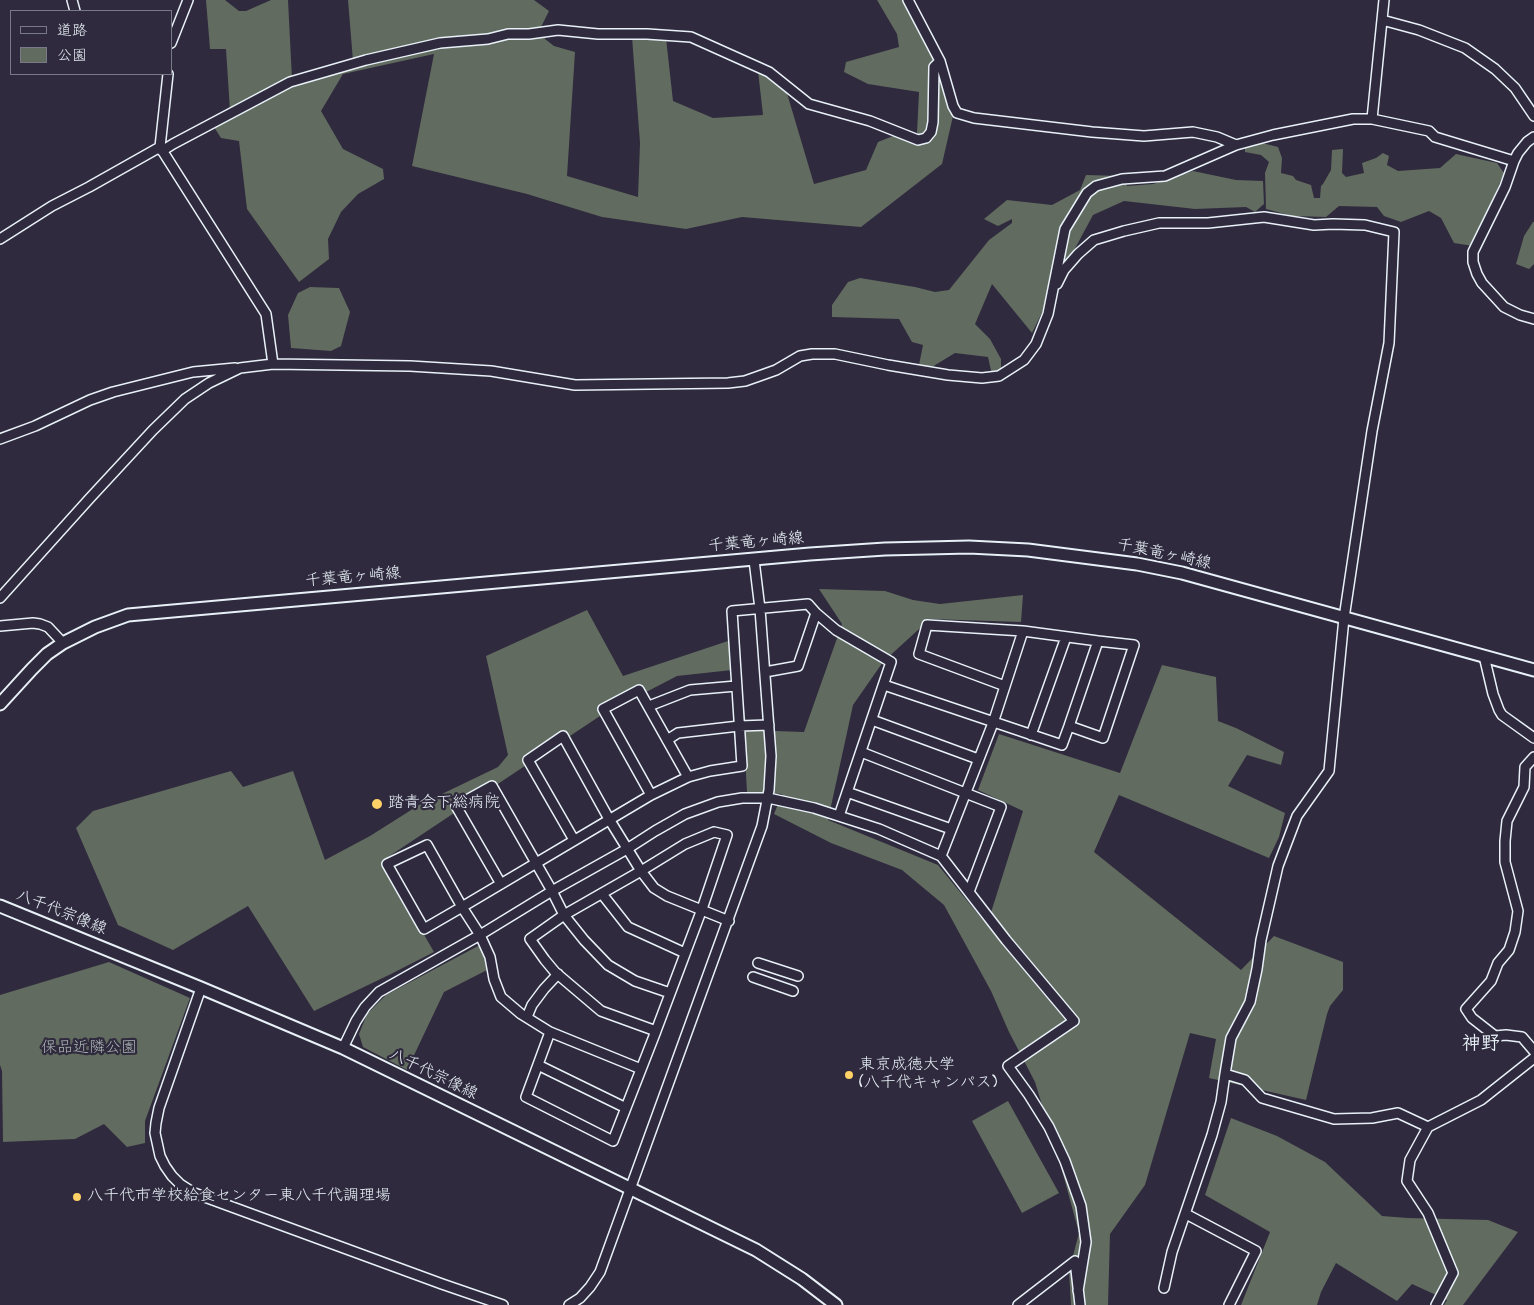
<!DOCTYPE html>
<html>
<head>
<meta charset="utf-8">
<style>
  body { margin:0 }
  #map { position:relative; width:1534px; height:1305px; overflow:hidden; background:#2f2a3d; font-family:"Architects Daughter","Klee One",sans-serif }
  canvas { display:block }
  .legend { position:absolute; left:10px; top:10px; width:162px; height:65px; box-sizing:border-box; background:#2f2a3d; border:1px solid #797a88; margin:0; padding:6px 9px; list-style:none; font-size:15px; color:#e8f1f8 }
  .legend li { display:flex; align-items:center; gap:10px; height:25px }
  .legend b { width:25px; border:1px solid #797a88 }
</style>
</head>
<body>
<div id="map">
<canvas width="1534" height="1305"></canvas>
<ul class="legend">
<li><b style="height:6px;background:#2f2a3d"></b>道路</li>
<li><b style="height:14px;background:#616b5f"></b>公園</li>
</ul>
</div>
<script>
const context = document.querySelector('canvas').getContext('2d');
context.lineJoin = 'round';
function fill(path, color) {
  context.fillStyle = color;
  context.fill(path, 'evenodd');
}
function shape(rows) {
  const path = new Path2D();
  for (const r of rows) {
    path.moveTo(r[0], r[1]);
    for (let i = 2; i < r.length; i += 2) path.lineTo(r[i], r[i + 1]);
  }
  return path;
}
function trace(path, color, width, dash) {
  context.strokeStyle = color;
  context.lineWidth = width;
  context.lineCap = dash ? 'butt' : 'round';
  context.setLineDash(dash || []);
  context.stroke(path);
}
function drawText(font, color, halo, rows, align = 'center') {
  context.font = font + ' "Architects Daughter","Klee One",sans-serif';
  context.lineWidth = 4.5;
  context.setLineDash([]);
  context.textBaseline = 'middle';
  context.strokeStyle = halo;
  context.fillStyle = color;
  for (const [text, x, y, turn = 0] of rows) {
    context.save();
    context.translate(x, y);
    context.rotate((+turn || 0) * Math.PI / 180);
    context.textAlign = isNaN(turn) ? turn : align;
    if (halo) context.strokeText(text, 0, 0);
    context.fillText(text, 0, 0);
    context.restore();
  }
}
fill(shape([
  [206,0,225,0,239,11,246,11,271,0,288,0,292,79,353,61,348,0,534,0,549,11,541,27,545,39,554,46,575,52,567,176,638,197,640,143,632,37,666,38,673,101,713,118,763,115,758,71,767,75,786,90,814,184,866,170,878,142,893,136,917,133,919,92,868,84,844,72,846,62,899,47,897,34,877,0,904,0,929,48,938,70,946,99,953,116,942,164,861,227,742,217,686,229,602,217,527,194,412,166,434,54,343,74,321,111,343,149,383,169,384,179,358,194,341,212,328,239,329,259,299,282,247,209,239,141,221,138,214,127,230,111,226,49,210,49],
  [1258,142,1278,147,1282,158,1281,173,1293,176,1296,180,1311,185,1314,198,1320,198,1321,186,1323,184,1331,170,1332,150,1343,149,1342,173,1346,177,1364,173,1362,163,1376,158,1383,153,1389,156,1387,165,1398,171,1440,168,1456,154,1497,163,1504,173,1473,246,1454,243,1441,218,1429,211,1401,222,1384,216,1377,207,1339,206,1326,217,1292,216,1266,209,1265,173,1269,162,1261,155,1245,152,1245,146],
  [1193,171,1236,180,1263,181,1264,204,1255,212,1246,207,1195,209,1124,201,1093,215,1057,282,1032,333,992,284,975,324,990,339,1001,359,1001,372,992,375,988,357,955,353,932,367,919,365,923,345,912,342,899,319,832,317,832,305,848,282,860,278,915,287,935,292,949,290,989,240,1012,223,1012,219,998,226,984,219,1007,200,1052,205,1080,190,1086,175,1123,176,1127,186,1153,184],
  [1533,222,1534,222,1534,264,1529,269,1516,264,1524,236],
  [310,287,339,288,350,312,341,346,331,351,291,348,288,315,298,293],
  [819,589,885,591,913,600,940,604,1023,595,1021,622,930,619,883,662,853,705,828,820,938,865,987,925,1023,811,978,790,999,734,1120,773,1162,665,1216,677,1218,721,1236,728,1284,752,1281,765,1247,755,1228,786,1285,813,1279,837,1269,858,1119,795,1094,852,1241,970,1274,936,1343,962,1343,990,1330,1006,1327,1014,1306,1100,1209,1078,1216,1039,1190,1033,1145,1185,1110,1234,1108,1305,1071,1305,1069,1271,1079,1233,1063,1174,1035,1082,1009,1032,991,991,944,905,902,870,831,843,774,814,782,794,747,792,744,739,732,670,677,676,600,716,382,861,434,952,391,974,314,1011,248,906,173,950,118,925,76,828,93,811,231,771,243,787,293,771,325,860,370,836,419,805,498,767,508,755,486,656,587,610,623,676,734,639,747,730,804,732,842,624],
  [478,946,482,947,487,958,489,969,444,992,407,1070,363,1047,359,1034,367,1014,386,995],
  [109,962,190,998,145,1121,145,1143,127,1147,104,1124,75,1139,3,1142,2,1071,0,1065,0,995],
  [1008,1101,1059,1193,1022,1213,972,1121],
  [1231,1118,1277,1136,1325,1162,1382,1216,1408,1218,1488,1220,1518,1232,1463,1305,1444,1305,1447,1300,1412,1284,1397,1301,1336,1263,1321,1292,1317,1305,1241,1305,1270,1232,1205,1195]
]), '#616b5f');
const minor = shape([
  [72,0,75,11],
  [908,0,940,61,953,106,957,113,974,118,1092,132,1144,136,1193,132,1217,137,1236,145],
  [1382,20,1419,30,1465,48,1495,69,1515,88,1534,116],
  [171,43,188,0],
  [168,74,160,147,266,314,273,364],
  [1372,119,1429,131,1435,137,1514,161],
  [1534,137,1527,142,1518,153,1514,161,1505,187,1473,252,1473,262,1477,274,1482,283,1504,307,1520,315,1534,319],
  [162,151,173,144,290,82,366,60,440,43,488,39,508,34,529,34,558,30,598,34,647,34,691,37,769,72,809,104,870,121,918,140,926,138,931,132,933,122,934,67,940,61],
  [0,239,52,206,89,187,160,147],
  [1057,284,1064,270,1078,254,1094,240,1124,231,1159,223,1208,223,1264,217,1314,225,1333,224,1365,225,1394,232,1389,343,1372,431,1344,618,1329,771,1297,816,1278,866,1261,940,1257,969,1250,1002,1231,1038,1225,1074],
  [0,439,35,426,90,400,113,392,193,372,235,368],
  [0,598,90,498,153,430,185,399,209,383,240,368,273,364,410,366,491,371,575,385,728,383,745,381,762,375,776,370,800,356,812,354,835,354,888,365,948,375,982,378,999,376,1024,360,1036,344,1048,314,1065,229,1087,193,1096,186,1122,179,1165,176,1236,145,1273,135,1353,119,1372,119,1384,0],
  [816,613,836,630,891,662,839,816],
  [0,626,33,623,40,624,48,627,63,643],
  [1484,656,1493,694,1499,710,1502,715,1534,738],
  [884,685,1062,745,1069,726,1098,641,1134,645,1103,738,1069,726],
  [1005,686,919,654,927,625,1023,631,1098,641],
  [649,706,690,690,736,686],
  [872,720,978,759],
  [1031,735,1066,637],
  [667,740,678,733,739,726,769,725],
  [861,752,1001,807,969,892],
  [1534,757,1525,767,1524,787,1507,821,1505,841,1505,862,1518,911,1515,932,1509,950,1498,963,1491,981,1466,1009,1472,1018,1495,1036,1506,1035,1522,1037,1534,1051],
  [847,792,951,829],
  [651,795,603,709,639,690,688,777],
  [714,832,727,835,702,909,656,1031,601,1011,555,972,545,960,530,939,564,915,641,871,685,844,714,832],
  [574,840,528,760,563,736,609,819,641,871,654,888,667,896,729,921],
  [941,856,993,723,1023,631],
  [501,884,456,806,492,786,552,891,564,915,584,940,608,965,635,981,670,993],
  [602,894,628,927,685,953],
  [758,963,798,976],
  [753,977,793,991],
  [201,988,159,1108,156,1123,155,1133,160,1156,165,1166,172,1176,180,1184,194,1193,442,1284,503,1305],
  [527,1017,532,1005,544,989,558,974],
  [656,1031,613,1141,526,1097,550,1032,521,1014,501,997,494,979,490,957,480,935,462,907,427,845,387,864,424,929,462,907,651,795,688,777,710,771,742,766,732,611,808,604,816,613,798,666,765,672],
  [550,1032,641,1069],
  [343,1048,356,1021,365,1007,379,992,480,935,552,891,627,849,655,831,685,814,718,802,742,798,768,798,814,808,879,829,941,856,1006,940,1074,1021,1008,1066,1029,1095,1049,1127,1065,1161,1081,1206,1086,1242,1078,1291],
  [538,1065,626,1108],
  [1428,1127,1410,1160,1407,1181,1428,1213,1453,1273,1436,1305],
  [1186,1214,1256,1251,1229,1305],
  [1164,1288,1172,1252,1212,1135,1221,1102,1225,1074,1245,1080,1262,1098,1334,1119,1372,1118,1398,1113,1428,1127,1481,1100,1534,1058],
  [569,1305,580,1298,590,1287,600,1272,762,826,769,790,771,756,760,609,754,560],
  [1018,1305,1075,1261,1080,1305]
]);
const major = shape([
  [0,704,32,669,47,654,63,643,95,627,128,615,810,554,885,549,928,548,969,547,1028,550,1137,564,1182,573,1534,670],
  [0,906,201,988,343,1048,756,1250,802,1279,836,1305]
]);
trace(minor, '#e8f1f8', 12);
trace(major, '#e8f1f8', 15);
trace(minor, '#2f2a3d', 9);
trace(major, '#2f2a3d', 11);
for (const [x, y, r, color] of [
  [377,804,6,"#ffd166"],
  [849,1075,5,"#ffd166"],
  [77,1197,5,"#ffd166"]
]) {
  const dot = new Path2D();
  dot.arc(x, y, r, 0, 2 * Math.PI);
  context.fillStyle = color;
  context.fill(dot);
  trace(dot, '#2f2a3d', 2);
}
drawText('16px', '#e8f1f8', '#2f2a3d', [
  ["千葉竜ヶ崎線",756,543,-5],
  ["千葉竜ヶ崎線",1164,555,12],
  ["千葉竜ヶ崎線",353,578,-5],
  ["八千代宗像線",61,913,22],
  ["八千代宗像線",433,1075,26]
]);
drawText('16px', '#e8f1f8', '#2f2a3d', [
  ["踏青会下総病院",388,804],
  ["東京成徳大学",859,1066],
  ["(八千代キャンパス)",859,1084],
  ["八千代市学校給食センター東八千代調理場",87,1197]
], 'left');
drawText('16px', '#abb5b3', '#2f2a3d', [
  ["保品近隣公園",89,1049]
]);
drawText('bold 19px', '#e8f1f8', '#2f2a3d', [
  ["神野",1481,1045]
]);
</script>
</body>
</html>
